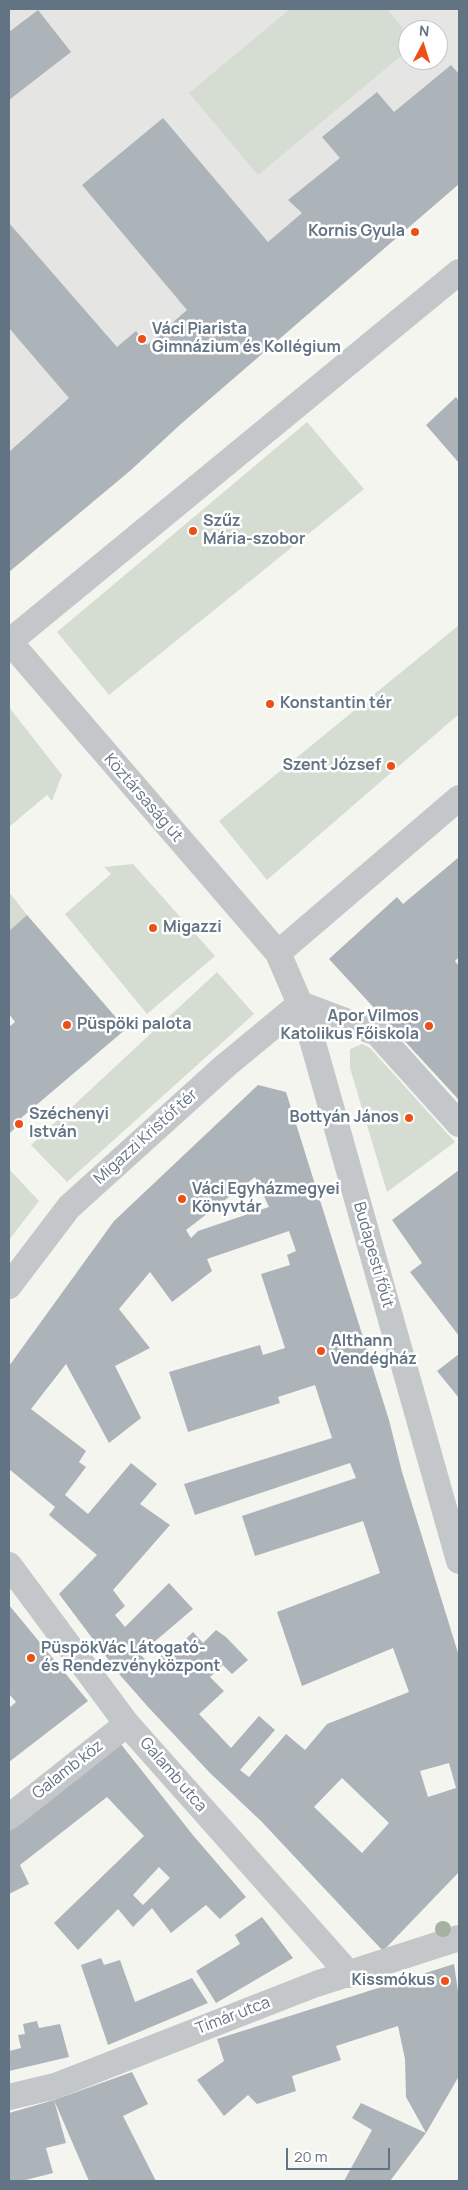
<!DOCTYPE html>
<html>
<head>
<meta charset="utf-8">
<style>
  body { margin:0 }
  #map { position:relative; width:468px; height:2190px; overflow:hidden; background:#f5f5f0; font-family:Manrope,sans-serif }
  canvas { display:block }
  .frame { position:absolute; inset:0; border:10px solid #627383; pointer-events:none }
  .north { position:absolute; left:398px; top:20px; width:50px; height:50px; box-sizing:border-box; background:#fff; border:1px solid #c0c7cd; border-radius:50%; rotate:5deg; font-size:14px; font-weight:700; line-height:20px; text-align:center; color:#627383 }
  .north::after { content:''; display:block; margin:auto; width:18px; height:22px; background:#ee4f17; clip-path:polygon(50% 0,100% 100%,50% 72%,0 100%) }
  .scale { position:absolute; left:286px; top:2148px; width:104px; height:22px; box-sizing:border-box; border:2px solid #627383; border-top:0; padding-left:6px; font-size:15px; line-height:18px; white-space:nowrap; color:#627383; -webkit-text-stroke:4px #fff; paint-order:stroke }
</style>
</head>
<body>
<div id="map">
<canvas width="468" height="2190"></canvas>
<div class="frame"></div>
<div class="north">N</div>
<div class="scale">20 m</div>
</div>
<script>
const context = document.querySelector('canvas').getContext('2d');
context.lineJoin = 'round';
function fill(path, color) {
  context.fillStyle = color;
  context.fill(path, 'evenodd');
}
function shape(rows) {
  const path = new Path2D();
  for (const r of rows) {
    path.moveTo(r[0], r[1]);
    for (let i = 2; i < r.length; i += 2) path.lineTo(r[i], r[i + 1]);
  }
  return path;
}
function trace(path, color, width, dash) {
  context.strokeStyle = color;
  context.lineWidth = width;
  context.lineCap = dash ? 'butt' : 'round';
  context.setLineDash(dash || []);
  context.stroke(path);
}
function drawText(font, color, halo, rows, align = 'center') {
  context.font = font + ' Manrope,sans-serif';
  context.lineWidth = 5;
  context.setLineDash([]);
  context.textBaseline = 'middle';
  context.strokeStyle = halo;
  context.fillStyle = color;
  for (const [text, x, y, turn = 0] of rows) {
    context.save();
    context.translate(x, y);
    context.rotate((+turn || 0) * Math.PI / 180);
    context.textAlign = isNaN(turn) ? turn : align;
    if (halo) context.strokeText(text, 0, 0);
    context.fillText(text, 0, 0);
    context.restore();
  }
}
fill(shape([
  [9,9,459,9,459,181,9,567],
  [408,30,438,30,438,60,408,60]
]), '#e5e6e4');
fill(shape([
  [290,9,387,9,408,34,408,50,258,175,189,93],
  [307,422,364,489,109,695,57,632],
  [459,625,459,714,267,880,219,821],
  [9,707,62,775,52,801,47,795,9,827],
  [133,864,215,956,147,1014,65,914,111,874,104,867],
  [9,892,27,915,9,931],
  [217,972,254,1014,67,1182,31,1145],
  [362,1044,370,1048,455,1142,387,1192,350,1068,350,1049],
  [9,1169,39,1201,9,1240]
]), '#d5dcd1');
fill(shape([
  [38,10,71,52,9,100,9,32],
  [451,65,459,74,459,184,182,423,131,470,9,572,9,452,69,398,9,328,9,223,117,347,136,331,147,345,187,310,82,185,163,118,268,242,302,213,288,200,340,158,322,137,377,92,394,112],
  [456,397,459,401,459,463,426,425],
  [459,857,459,957,455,961,459,966,459,1100,329,959,397,897,403,904],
  [27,915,126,1029,21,1118,23,1120,9,1134,9,1027,15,1022,9,1014,9,931],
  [258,1085,286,1092,389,1420,402,1472,459,1656,459,1872,383,1951,261,1821,210,1773,149,1708,120,1675,59,1594,97,1555,49,1515,55,1507,9,1469,9,1366,114,1221],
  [255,1177,269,1207,198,1231,191,1238,186,1230],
  [289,1231,296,1251,287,1255,290,1265,261,1274,285,1348,263,1355,260,1345,169,1372,188,1432,280,1403,278,1397,315,1385,332,1438,184,1484,195,1515,350,1463,356,1478,242,1516,255,1556,363,1521,380,1573,277,1612,302,1686,393,1648,409,1692,327,1724,305,1750,286,1734,249,1777,240,1770,275,1730,259,1716,231,1748,199,1714,224,1691,210,1677,223,1665,232,1674,248,1660,226,1637,216,1630,203,1643,193,1632,173,1652,169,1648,151,1666,140,1654,193,1609,169,1583,125,1627,115,1615,125,1606,113,1590,170,1525,140,1504,157,1484,131,1463,88,1514,65,1495,86,1467,79,1462,86,1451,31,1409,66,1364,109,1443,141,1418,115,1366,150,1348,119,1309,150,1272,172,1302,212,1271,207,1259],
  [449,1763,456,1788,428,1797,420,1771],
  [342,1778,389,1823,362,1853,314,1807],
  [459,1170,459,1336,410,1272,422,1263,392,1220],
  [459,1354,459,1398,437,1371],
  [9,1605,88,1701,9,1762,9,1708,16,1702,9,1694],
  [120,1743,192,1834,246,1897,220,1919,206,1905,171,1933,152,1908,133,1927,118,1909,78,1950,54,1923,144,1836,107,1797,20,1865,29,1884,9,1894,9,1831],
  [159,1867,170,1878,143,1905,133,1895],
  [262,1917,293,1958,216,2003,196,1971,240,1944,235,1935],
  [101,1958,104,1965,120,1960,135,2002,192,1978,208,2003,108,2045,81,1965],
  [454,1964,459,1998,459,2076,426,2133,406,2097,405,2059,398,2026,336,2046,341,2060,292,2076,296,2091,257,2104,248,2095,224,2116,197,2080,224,2061,217,2039],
  [37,2021,39,2028,60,2024,69,2057,9,2071,9,2051,21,2048,18,2035,25,2034,23,2024],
  [132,2072,148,2104,123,2116,156,2181,89,2181,54,2100,66,2143,46,2148,53,2173,22,2181,9,2181,9,2113,54,2100],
  [361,2103,426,2133,390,2181,344,2181,372,2130,352,2118]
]), '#acb3b9');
trace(shape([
  [9,641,278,953,300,1004,313,1043,459,1561],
  [9,642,459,272],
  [278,953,459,798],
  [9,1286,69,1207,225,1066,300,1004,377,1033,459,1124],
  [9,1565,127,1724,350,1975],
  [9,1817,127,1724],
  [9,2097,55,2086,316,1984,459,1938]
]), '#c4c7ca', 26);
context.fillStyle = '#a6b1a1';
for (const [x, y] of [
  [443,1929]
]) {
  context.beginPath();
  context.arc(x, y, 8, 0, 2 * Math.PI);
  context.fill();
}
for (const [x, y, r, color] of [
  [415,232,5,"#ee4f17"],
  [142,339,5,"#ee4f17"],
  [193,531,5,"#ee4f17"],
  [270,704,5,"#ee4f17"],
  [391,766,5,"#ee4f17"],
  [153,928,5,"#ee4f17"],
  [67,1025,5,"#ee4f17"],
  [429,1026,5,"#ee4f17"],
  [409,1118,5,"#ee4f17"],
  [19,1124,5,"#ee4f17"],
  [182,1199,5,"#ee4f17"],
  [321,1351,5,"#ee4f17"],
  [31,1658,5,"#ee4f17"],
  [445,1981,5,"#ee4f17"]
]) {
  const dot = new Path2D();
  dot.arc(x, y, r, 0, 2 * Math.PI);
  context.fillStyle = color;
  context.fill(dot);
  trace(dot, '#fff', 2);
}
drawText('bold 16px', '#627383', '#fff', [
  ["Kornis Gyula",405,232,"right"],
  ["Váci Piarista",152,330],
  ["Gimnázium és Kollégium",152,348],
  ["Szűz",203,522],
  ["Mária-szobor",203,540],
  ["Konstantin tér",280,704],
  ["Szent József",381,766,"right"],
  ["Migazzi",163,928],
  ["Apor Vilmos",419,1017,"right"],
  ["Katolikus Főiskola",419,1035,"right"],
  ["Püspöki palota",77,1025],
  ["Széchenyi",29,1115],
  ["István",29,1133],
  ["Bottyán János",399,1118,"right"],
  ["Váci Egyházmegyei",192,1190],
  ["Könyvtár",192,1208],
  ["Althann",331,1342],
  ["Vendégház",331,1360],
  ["PüspökVác Látogató-",41,1649],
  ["és Rendezvényközpont",41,1667],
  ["Kissmókus",435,1981,"right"]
], 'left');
drawText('16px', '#627383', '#fff', [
  ["Köztársaság út",143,798,49],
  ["Migazzi Kristóf tér",146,1137,-42],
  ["Budapesti főút",373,1255,74],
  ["Galamb köz",68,1770,-38],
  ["Galamb utca",173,1775,49],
  ["Tímár utca",233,2016,-21]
]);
</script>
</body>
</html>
